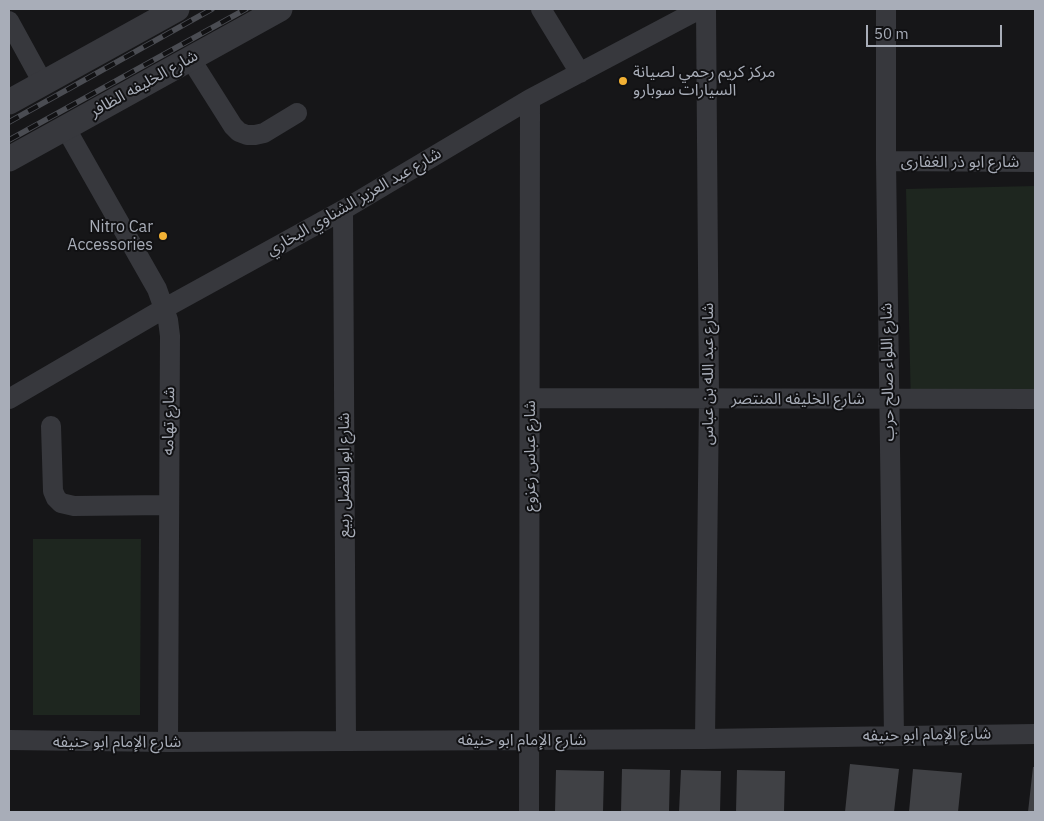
<!DOCTYPE html>
<meta charset="utf-8">
<style>
body{margin:0}
#map{position:relative;width:1044px;height:821px;overflow:hidden;background:#161618;font-family:"IBM Plex Sans",sans-serif}
canvas{display:block}
.frame{position:absolute;inset:0;border:10px solid #a8adb8;pointer-events:none}
.scale{position:absolute;left:866px;top:25px;width:136px;height:22px;box-sizing:border-box;border:2px solid #a8adb8;border-top:0;padding-left:6px;font-size:15px;line-height:18px;white-space:nowrap;color:#a8adb8;-webkit-text-stroke:4px #111113;paint-order:stroke}
</style>
<div id="map">
<canvas width="1044" height="821"></canvas>
<div class="frame"></div>
<div class="scale">50 m</div>
</div>
<script>
const ctx = document.querySelector('canvas').getContext('2d');
ctx.lineJoin = 'round';
function paint(path, color) {
  ctx.fillStyle = color;
  ctx.fill(path, 'evenodd');
}
function poly(rows) {
  const path = new Path2D();
  for (const r of rows) {
    path.moveTo(r[0], r[1]);
    for (let i = 2; i < r.length; i += 2) path.lineTo(r[i], r[i + 1]);
  }
  return path;
}
function trace(path, color, width, dash) {
  ctx.strokeStyle = color;
  ctx.lineWidth = width;
  ctx.lineCap = dash ? 'butt' : 'round';
  ctx.setLineDash(dash || []);
  ctx.stroke(path);
}
function drawText(font, color, halo, rows, align = 'center') {
  ctx.font = font + ' "IBM Plex Sans","Noto Sans Arabic",sans-serif';
  ctx.lineWidth = 4;
  ctx.setLineDash([]);
  ctx.textBaseline = 'middle';
  ctx.strokeStyle = halo;
  ctx.fillStyle = color;
  for (const [text, x, y, turn = 0] of rows) {
    ctx.save();
    ctx.translate(x, y);
    ctx.rotate((+turn || 0) * Math.PI / 180);
    ctx.textAlign = isNaN(turn) ? turn : align;
    if (halo) ctx.strokeText(text, 0, 0);
    ctx.fillText(text, 0, 0);
    ctx.restore();
  }
}
const green = poly([
 [1035,186,1035,404,911,407,906,189],
 [33,539,141,539,140,715,33,715]
]);
const building = poly([
 [850,764,899,769,894,812,845,812],
 [1033,767,1035,767,1035,812,1028,812],
 [622,769,670,770,669,812,621,812],
 [913,769,962,773,958,812,909,812],
 [556,770,604,771,603,812,555,812],
 [681,770,721,771,720,812,679,812],
 [737,770,785,771,784,812,736,812]
]);
const minor = poly([
 [541,9,580,73],
 [886,9,886,161,894,736],
 [9,21,43,83],
 [190,58,233,126,239,132,247,135,255,135,264,133,297,113],
 [65,127,157,289,168,320,170,336,168,742],
 [886,161,1035,162],
 [343,210,346,741],
 [530,398,1035,399],
 [9,399,165,308,343,210,530,99,700,9],
 [51,426,53,491,56,498,61,503,74,506,168,505],
 [705,739,709,399,706,9],
 [9,740,168,742,705,739,1035,734],
 [529,812,530,99]
]);
const tertiary = poly([
 [9,102,177,9],
 [9,159,280,9]
]);
const rail = poly([
 [9,122,212,9],
 [9,140,246,9]
]);
const markers = [
 [623,81,5,"#f2b134"],
 [163,236,5,"#f2b134"]
];
const poiNames = [
 ["مركز كريم رحمي لصيانة",633,72],
 ["السيارات سوبارو",633,90],
 ["Nitro Car",153,227,"right"],
 ["Accessories",153,245,"right"]
];
const streetNames = [
 ["شارع الخليفه الظافر",144,84,-29],
 ["شارع ابو ذر الغفارى",960,162],
 ["شارع عبد العزيز الشناوي البخاري",354,202,-30],
 ["شارع اللواء صالح حرب",888,372,-91],
 ["شارع عبد الله بن عباس",708,374,-90],
 ["شارع الخليفه المنتصر",798,399],
 ["شارع تهامه",169,421,-89],
 ["شارع عباس زعزوع",530,456,-90],
 ["شارع ابو الفضل ربيع",344,475,-90],
 ["شارع الإمام ابو حنيفه",927,735,-1],
 ["شارع الإمام ابو حنيفه",522,740],
 ["شارع الإمام ابو حنيفه",117,742]
];
paint(green, '#1e261f');
paint(building, '#404145');
trace(minor, '#37383d', 20);
trace(tertiary, '#37383d', 25);
trace(rail, '#4a4c52', 5.5);
trace(rail, '#111113', 4, [11]);
for (const [x, y, r, color] of markers) {
  const dot = new Path2D();
  dot.arc(x, y, r, 0, 2 * Math.PI);
  ctx.fillStyle = color;
  ctx.fill(dot);
  trace(dot, '#111113', 2);
}
drawText('16px', '#a8adb8', '#111113', poiNames, 'left');
drawText('16px', '#a8adb8', '#111113', streetNames);
</script>
